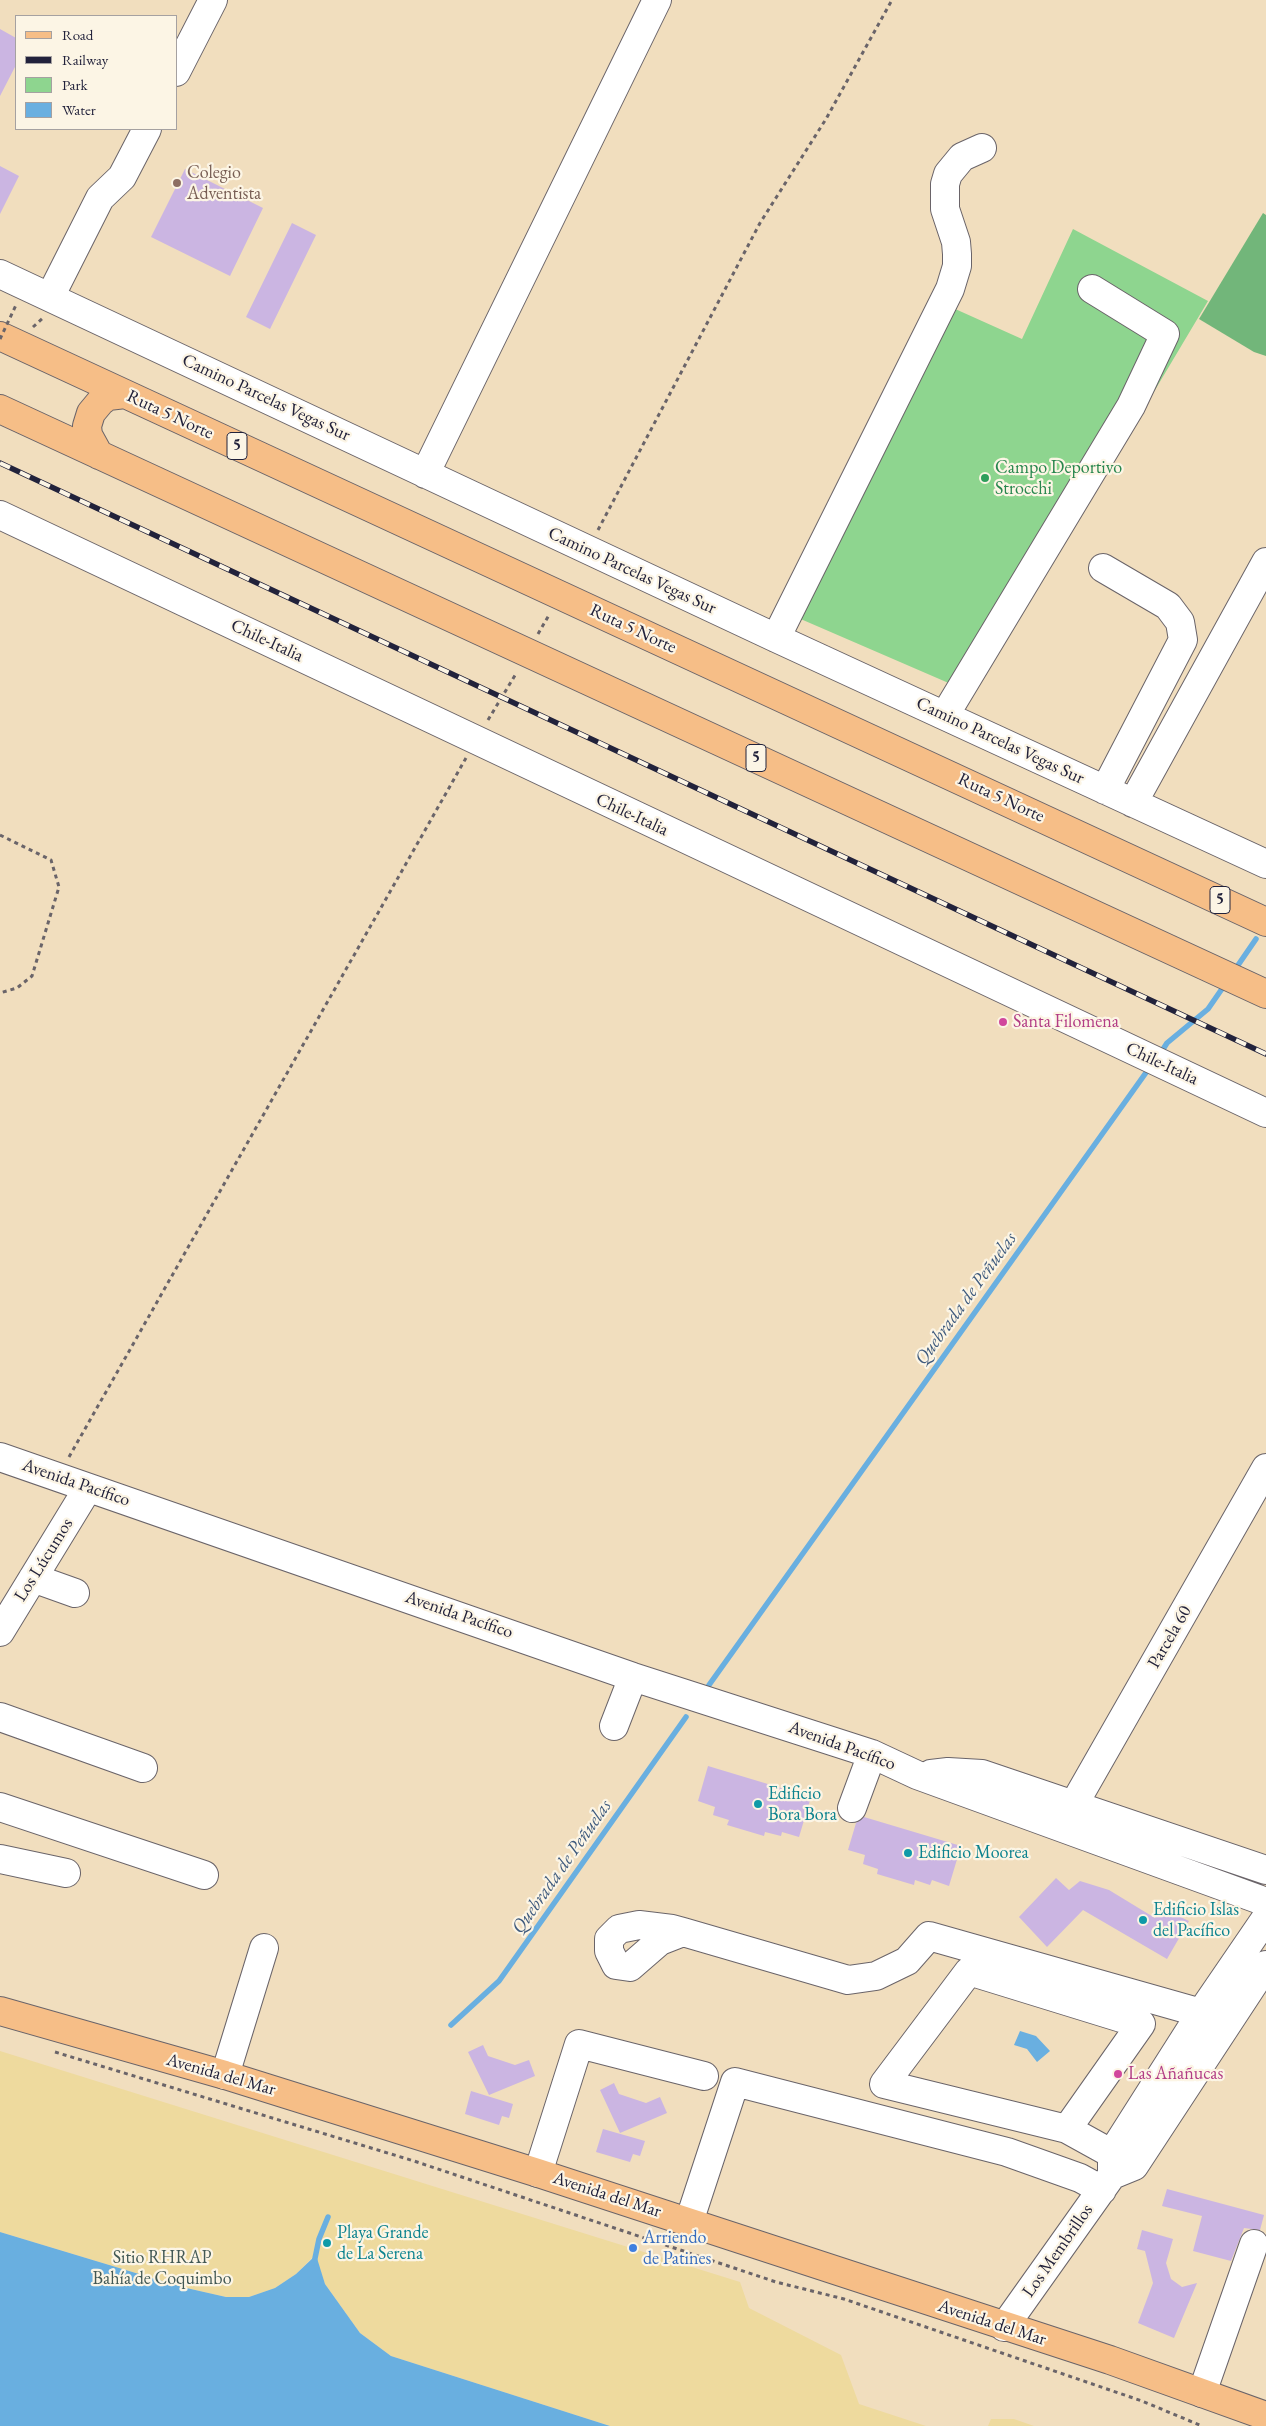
<!DOCTYPE html>
<meta charset="utf-8">
<style>
body{margin:0}
#map{position:relative;width:1266px;height:2426px;overflow:hidden;background:#f1debe;font-family:"EB Garamond",serif}
canvas{display:block}
.legend{position:absolute;left:15px;top:15px;width:162px;height:115px;box-sizing:border-box;background:#fcf5e5;border:1px solid #a5a1a1;margin:0;padding:6px 9px;list-style:none;font-size:15px;color:#22223b}
.legend li{display:flex;align-items:center;gap:10px;height:25px}
.legend b{width:25px;border:1px solid #a5a1a1}
</style>
<div id="map">
<canvas width="1266" height="2426"></canvas>
<ul class="legend">
<li><b style="height:6px;background:#f6be87"></b>Road</li>
<li><b style="height:6px;background:#22223b"></b>Railway</li>
<li><b style="height:14px;background:#8ed58f"></b>Park</li>
<li><b style="height:14px;background:#69afe0"></b>Water</li>
</ul>
</div>
<script>
const ctx = document.querySelector('canvas').getContext('2d');
ctx.lineJoin = 'round';
function paint(path, color) {
  ctx.fillStyle = color;
  ctx.fill(path, 'evenodd');
}
function poly(rows) {
  const path = new Path2D();
  for (const r of rows) {
    path.moveTo(r[0], r[1]);
    for (let i = 2; i < r.length; i += 2) path.lineTo(r[i], r[i + 1]);
  }
  return path;
}
function trace(path, color, width, dash) {
  ctx.strokeStyle = color;
  ctx.lineWidth = width;
  ctx.lineCap = dash ? 'butt' : 'round';
  ctx.setLineDash(dash || []);
  ctx.stroke(path);
}
function drawText(font, color, halo, rows, align = 'center') {
  ctx.font = font + ' "EB Garamond",serif';
  ctx.lineWidth = 4.5;
  ctx.setLineDash([]);
  ctx.textBaseline = 'middle';
  ctx.strokeStyle = halo;
  ctx.fillStyle = color;
  for (const [text, x, y, turn = 0] of rows) {
    ctx.save();
    ctx.translate(x, y);
    ctx.rotate((+turn || 0) * Math.PI / 180);
    ctx.textAlign = isNaN(turn) ? turn : align;
    if (halo) ctx.strokeText(text, 0, 0);
    ctx.fillText(text, 0, 0);
    ctx.restore();
  }
}
const green = poly([
 [1073,229,1208,301,974,694,796,617,953,308,1022,339]
]);
const forest = poly([
 [1263,213,1266,215,1266,356,1254,352,1199,319]
]);
const sand = poly([
 [0,2051,740,2282,749,2308,841,2355,859,2404,926,2426,610,2426,391,2356,360,2333,325,2284,315,2255,296,2274,275,2288,249,2297,226,2297,182,2287,0,2232],
 [991,2419,1014,2419,1034,2426,988,2426]
]);
const water = poly([
 [1020,2031,1036,2036,1050,2051,1037,2062,1027,2049,1014,2045],
 [0,2232,182,2287,226,2297,249,2297,275,2288,296,2274,316,2255,325,2284,360,2333,391,2356,610,2426,0,2426]
]);
const stream = poly([
 [1234,971,1256,939],
 [1160,1054,1167,1043,1208,1009,1226,983],
 [709,1685,1150,1067],
 [451,2025,499,1981,686,1717],
 [314,2263,319,2239,328,2217]
]);
const building = poly([
 [0,29,16,38,16,65,0,96],
 [0,166,19,176,0,214],
 [185,169,263,208,230,276,151,237],
 [292,223,316,235,270,329,246,317],
 [708,1766,811,1797,799,1837,782,1832,781,1836,765,1832,764,1836,727,1825,729,1820,713,1815,715,1807,698,1801],
 [864,1817,961,1846,949,1886,932,1880,930,1885,915,1880,914,1885,877,1874,878,1869,863,1864,865,1855,848,1850,856,1823],
 [1056,1878,1069,1890,1080,1881,1109,1890,1155,1918,1161,1908,1189,1921,1167,1959,1083,1910,1047,1947,1019,1917],
 [483,2045,488,2056,515,2065,529,2060,535,2076,489,2095,468,2052],
 [614,2083,619,2094,646,2103,660,2097,667,2113,620,2133,600,2090],
 [471,2091,513,2104,509,2118,502,2116,499,2125,465,2114],
 [603,2129,645,2141,640,2156,633,2154,630,2162,596,2152],
 [1167,2189,1264,2215,1260,2230,1244,2228,1231,2261,1193,2251,1202,2216,1162,2206],
 [1142,2230,1173,2239,1166,2263,1171,2279,1182,2287,1197,2283,1174,2338,1138,2323,1153,2283,1145,2251,1137,2249]
]);
const path = poly([
 [33,327,43,318],
 [598,530,760,223,826,119,892,0],
 [538,634,549,615],
 [488,720,517,672],
 [0,835,51,860,59,887,32,976,17,988,0,993],
 [69,1457,466,758],
 [55,2052,414,2161,776,2282,844,2299,1142,2401,1202,2426]
]);
const minor = poly([
 [176,72,213,0],
 [0,274,776,638,1266,864],
 [50,297,100,198,122,177,147,129],
 [425,474,657,0],
 [0,515,1266,1113],
 [1103,568,1168,606,1180,622,1183,640,1105,790],
 [776,638,950,289,957,266,957,254,956,242,945,209,945,184,948,174,962,157,982,148],
 [945,715,1131,406,1165,334,1092,289],
 [1133,803,1266,562],
 [0,1457,633,1677,872,1754,917,1775,1266,1902],
 [33,1578,75,1593],
 [0,1632,88,1488],
 [0,1717,143,1768],
 [614,1726,633,1677],
 [931,1774,948,1772,982,1774,1266,1870],
 [1073,1806,1266,1468],
 [0,1807,204,1875],
 [852,1808,872,1754],
 [0,1859,66,1873],
 [683,1932,660,1941,630,1967,616,1965,609,1951,609,1939,619,1929,639,1925,672,1929,683,1932,848,1980,876,1976,907,1961,929,1936,1201,2013,1225,2027],
 [225,2075,264,1948],
 [1067,2129,1141,2024,969,1971,884,2084,1067,2129,1134,2166],
 [1112,2170,1112,2153,1201,2013,1266,1918],
 [538,2173,579,2044,704,2076],
 [689,2222,735,2082,1007,2152,1080,2178,1102,2190],
 [1004,2327,1112,2175,1134,2166,1266,1965],
 [1202,2393,1254,2244]
]);
const major = poly([
 [0,2011,225,2075,538,2173,1110,2360,1266,2416]
]);
const highway = poly([
 [0,336,1266,922],
 [0,409,1266,994],
 [99,455,88,435,87,426,91,413,101,401,108,396,125,394]
]);
const rail = poly([
 [0,463,1266,1054]
]);
const pathBridge = poly([
 [0,339,17,303]
]);
const markers = [
 [177,183,5,"#8d6e63"],
 [985,478,5,"#2e9e5b"],
 [1003,1022,5,"#d1479c"],
 [758,1804,5,"#0f9aa8"],
 [908,1853,5,"#0f9aa8"],
 [1143,1920,5,"#0f9aa8"],
 [1118,2074,5,"#d1479c"],
 [327,2243,5,"#0f9aa8"],
 [633,2248,5,"#3f7fe0"]
];
const shields = [
 [237,446,20],
 [756,758,20],
 [1220,900,20]
];
const shieldNames = [
 ["5",237,446],
 ["5",756,758],
 ["5",1220,900]
];
const educationNames = [
 ["Colegio",187,173],
 ["Adventista",187,194]
];
const streetNames = [
 ["Camino Parcelas Vegas Sur",266,398,25],
 ["Ruta 5 Norte",170,415,25],
 ["Camino Parcelas Vegas Sur",632,571,25],
 ["Ruta 5 Norte",633,629,25],
 ["Chile-Italia",267,641,25],
 ["Camino Parcelas Vegas Sur",1000,741,25],
 ["Ruta 5 Norte",1001,798,25],
 ["Chile-Italia",632,815,25],
 ["Chile-Italia",1162,1064,25],
 ["Avenida Pacífico",76,1483,19],
 ["Los Lúcumos",44,1560,-58],
 ["Avenida Pacífico",459,1615,19],
 ["Parcela 60",1170,1637,-60],
 ["Avenida Pacífico",842,1746,20],
 ["Avenida del Mar",221,2075,16],
 ["Avenida del Mar",607,2195,18],
 ["Los Membrillos",1058,2251,-55],
 ["Avenida del Mar",992,2323,18]
];
const leisureNames = [
 ["Campo Deportivo",995,468],
 ["Strocchi",995,489]
];
const hotelNames = [
 ["Santa Filomena",1013,1022],
 ["Las Añañucas",1128,2074]
];
const cultureNames = [
 ["Edificio",768,1794],
 ["Bora Bora",768,1815],
 ["Edificio Moorea",918,1853],
 ["Edificio Islas",1153,1910],
 ["del Pacífico",1153,1931],
 ["Playa Grande",337,2233],
 ["de La Serena",337,2254]
];
const shopNames = [
 ["Arriendo",643,2238],
 ["de Patines",643,2259]
];
const parkNames = [
 ["Sitio RHRAP",162,2258],
 ["Bahía de Coquimbo",162,2279]
];
const waterNames = [
 ["Quebrada de Peñuelas",966,1299,-54],
 ["Quebrada de Peñuelas",562,1867,-55]
];
paint(green, '#8ed58f');
paint(forest, '#72b67a');
paint(sand, '#eeda9e');
paint(water, '#69afe0');
trace(stream, '#69afe0', 5.5);
paint(building, '#cbb5e2');
trace(minor, '#6a6469', 30);
trace(major, '#6a6469', 30);
trace(highway, '#6a6469', 30);
trace(path, '#6a6469', 3, [4, 4]);
trace(minor, '#fff', 28);
trace(major, '#f6be87', 28);
trace(highway, '#f6be87', 28);
trace(rail, '#22223b', 5.5);
trace(rail, '#fcf5e5', 4, [11]);
trace(pathBridge, '#6a6469', 3, [4, 4]);
for (const [x, y, r, color] of markers) {
  const dot = new Path2D();
  dot.arc(x, y, r, 0, 2 * Math.PI);
  ctx.fillStyle = color;
  ctx.fill(dot);
  trace(dot, '#fcf5e5', 2);
}
for (const [x, y, w] of shields) {
  const box = new Path2D();
  box.roundRect(x - w / 2, y - 13.5, w, 27, 4);
  ctx.fillStyle = '#fcf5e5';
  ctx.fill(box);
  trace(box, '#22223b', 1);
}
drawText('bold 16px', '#22223b', null, shieldNames);
drawText('18px', '#785e54', '#fcf5e5', educationNames, 'left');
drawText('18px', '#22223b', '#fcf5e5', streetNames);
drawText('18px', '#27864d', '#fcf5e5', leisureNames, 'left');
drawText('18px', '#b23c85', '#fcf5e5', hotelNames, 'left');
drawText('18px', '#0d838f', '#fcf5e5', cultureNames, 'left');
drawText('18px', '#366cbe', '#fcf5e5', shopNames, 'left');
drawText('18px', '#425854', '#fcf5e5', parkNames);
drawText('italic 19px', '#3e5a7d', '#fcf5e5', waterNames);
</script>
